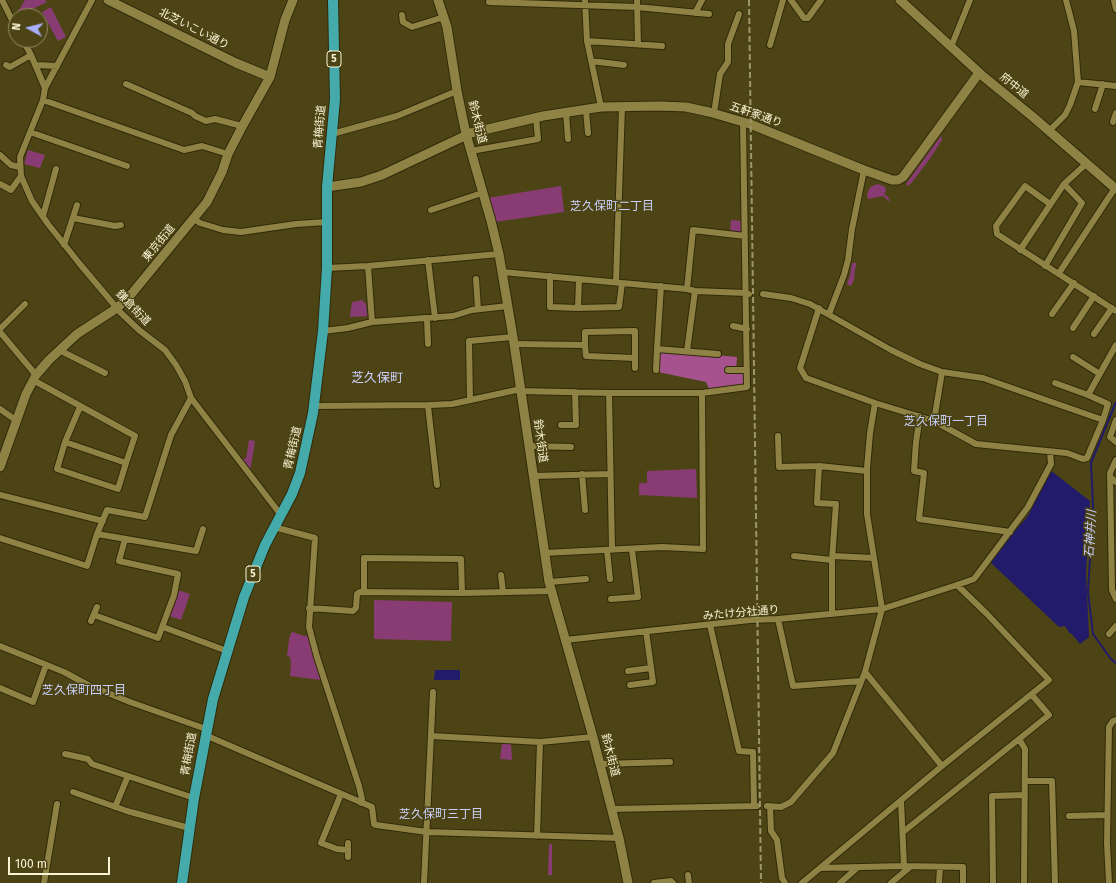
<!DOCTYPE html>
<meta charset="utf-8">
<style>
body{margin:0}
#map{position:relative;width:1116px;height:883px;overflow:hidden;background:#4d4415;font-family:"Fira Sans",sans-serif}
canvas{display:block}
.north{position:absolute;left:8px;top:8px;width:40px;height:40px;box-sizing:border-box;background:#4d4415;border:1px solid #928a62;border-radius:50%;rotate:277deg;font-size:11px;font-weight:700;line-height:16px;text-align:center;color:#faf4d5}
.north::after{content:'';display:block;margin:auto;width:14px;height:18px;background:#a8b0fc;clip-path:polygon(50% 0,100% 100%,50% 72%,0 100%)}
.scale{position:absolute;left:8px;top:857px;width:102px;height:18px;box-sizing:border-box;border:2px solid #faf4d5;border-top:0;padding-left:5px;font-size:12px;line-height:14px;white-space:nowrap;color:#faf4d5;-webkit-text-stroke:3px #4d4415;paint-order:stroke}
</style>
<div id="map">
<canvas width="1116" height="883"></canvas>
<div class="north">N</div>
<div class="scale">100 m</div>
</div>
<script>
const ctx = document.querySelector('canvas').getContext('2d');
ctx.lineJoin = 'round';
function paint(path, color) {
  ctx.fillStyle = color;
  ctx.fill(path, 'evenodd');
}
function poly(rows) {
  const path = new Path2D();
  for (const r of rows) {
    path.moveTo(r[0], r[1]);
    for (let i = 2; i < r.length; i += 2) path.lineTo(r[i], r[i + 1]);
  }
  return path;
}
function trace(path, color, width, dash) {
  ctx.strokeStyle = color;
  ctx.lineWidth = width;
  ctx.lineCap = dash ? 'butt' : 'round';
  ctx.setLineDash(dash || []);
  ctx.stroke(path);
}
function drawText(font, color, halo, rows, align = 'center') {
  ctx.font = font + ' "Fira Sans","Noto Sans JP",sans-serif';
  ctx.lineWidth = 3;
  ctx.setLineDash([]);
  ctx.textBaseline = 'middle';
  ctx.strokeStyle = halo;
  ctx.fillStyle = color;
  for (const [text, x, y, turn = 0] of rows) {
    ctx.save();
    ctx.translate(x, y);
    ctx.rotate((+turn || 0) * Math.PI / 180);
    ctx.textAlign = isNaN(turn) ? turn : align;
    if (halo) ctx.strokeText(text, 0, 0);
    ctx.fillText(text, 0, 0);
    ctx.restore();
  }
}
const green = poly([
 [25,0,45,0,47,2,14,18],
 [51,7,66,37,58,41,42,12],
 [941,136,942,140,929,160,909,186,906,184],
 [28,150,45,155,40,168,24,164],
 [878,184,885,187,886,191,884,194,888,197,890,202,883,196,868,199,867,195,869,189,872,186],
 [561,186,564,212,495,222,487,198],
 [731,220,743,221,742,232,741,233,730,232],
 [852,263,857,263,855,269,854,280,851,286,847,284,850,276],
 [363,300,364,303,366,303,367,314,369,314,369,316,350,317,352,302],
 [249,440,255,441,250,472,238,458,246,459],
 [696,469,697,498,639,495,639,483,647,483,647,471],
 [178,590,190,594,181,620,169,616],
 [374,600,452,602,451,641,374,639],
 [293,632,304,636,308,636,322,678,321,680,290,676,291,664,290,657,287,656,289,639,291,633],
 [502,743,511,744,512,760,500,759],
 [549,844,552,844,552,875,548,875]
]);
const forest = poly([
 [659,350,737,357,736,372,746,371,746,386,709,389,706,382,658,372]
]);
const water = poly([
 [1050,470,1090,501,1086,573,1089,637,1080,644,1071,633,1070,634,1065,626,1059,627,989,561,1028,516],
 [435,670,460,670,460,680,434,680]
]);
const stream = poly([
 [1116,402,1091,463,1093,506,1088,592,1093,634,1111,659,1116,663]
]);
const street = poly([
 [2,0,16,28],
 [92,0,45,88,43,100,20,157,21,176,32,201,48,224,79,263,121,313,139,330,165,350,176,365,185,381,191,398,281,515],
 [585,0,587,41,601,107],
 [637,0,638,44],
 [791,0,804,18,808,18,821,0],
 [1114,0,1116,9],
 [489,2,637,7,709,14],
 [695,13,702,0],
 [402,15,403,22,412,27,444,17],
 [23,40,31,55,45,88],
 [587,41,662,46],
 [770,45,783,0],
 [951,47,970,0],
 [591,61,624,65],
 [6,65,10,67,31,55],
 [36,65,57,66],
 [1078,82,1116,86],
 [126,84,192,113,195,116,206,121,215,119,242,126],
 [43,100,184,150,202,146,228,154],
 [1095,109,1103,84],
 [586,110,588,133],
 [566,112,568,139],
 [714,113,720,74,728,62,728,44,739,14],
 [1113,122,1116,113],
 [1049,131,1065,115,1070,105,1078,82,1074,31,1066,0],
 [30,132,127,166],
 [332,134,397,116,457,91],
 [471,151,538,139,536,117],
 [0,155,11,165,20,167],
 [0,184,11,190,21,176],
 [1050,204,1025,186,996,226,997,234,1116,311],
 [431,210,482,193],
 [43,216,56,169],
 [73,218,115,226,121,225],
 [194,219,200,223,223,230,241,232,296,224,327,222],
 [64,245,77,205],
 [1020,250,1064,184,1087,163],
 [428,260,435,318],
 [368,266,372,322],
 [1045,266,1082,203,1064,184],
 [327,268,368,266,499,254],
 [502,272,687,289,695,291,746,293,749,294],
 [1059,273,1115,188],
 [550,276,550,307,578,308,619,307,622,283],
 [476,279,478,309],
 [616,282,622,107],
 [661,286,657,349,718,354],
 [687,289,693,230,745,236],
 [763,294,791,298,810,304,891,350,920,364,942,372,983,378,1103,420],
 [578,308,579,279],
 [819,308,800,368,806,378,875,403,934,421,976,444,1067,453,1083,459,1087,458,1103,420,1108,404,1088,395,1055,383],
 [829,314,844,275,848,260,852,229,864,170],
 [1052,314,1074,283],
 [427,318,428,344],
 [733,326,747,329],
 [1073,328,1094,296],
 [0,329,25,304],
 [323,331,348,328,372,322,453,316,472,310,508,306],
 [0,332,36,375],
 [1094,334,1112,308],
 [514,344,585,345,585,332,635,331,635,358,586,356,585,345],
 [59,350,105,373],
 [687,351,695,291],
 [1073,357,1100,374],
 [635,368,635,358],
 [656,370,657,349],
 [728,370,747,370],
 [33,380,135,436,126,463,65,442,80,407],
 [521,391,609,393,702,393],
 [609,393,612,550],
 [1088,395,1116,345],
 [470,400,469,341,513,337],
 [314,406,430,405,452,404,521,389],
 [428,406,437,485],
 [0,409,17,421],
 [920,416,916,442,914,471,924,473,919,519,1010,532],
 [1116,420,1110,437,1116,442],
 [934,421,942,372],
 [561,425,576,425,575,392],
 [778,436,779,467,819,466,867,471],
 [65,442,57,469,118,489,126,463],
 [529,446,571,447],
 [1116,460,1110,473,1112,590,1116,599],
 [819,466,817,503,836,504,832,560,832,614],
 [582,474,585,510],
 [533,476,610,474],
 [1110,477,1116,482],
 [0,495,103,521],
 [274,527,315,538,309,627,317,657,359,786,362,799,361,803],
 [97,534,196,551,203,529],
 [0,538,87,566,97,534,107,510,145,517,171,435,191,398],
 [607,550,610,579],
 [544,553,662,547,703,549,702,393,747,387,743,122],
 [794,556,832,560],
 [833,556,873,558],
 [501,575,503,592],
 [549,582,586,579],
 [364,592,364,558,461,559,462,593],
 [611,599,638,597,632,550],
 [309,608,353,611,356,608,357,594,360,592,462,593,551,591],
 [94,615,158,638,174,595,178,574,119,561,125,539],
 [778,619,793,686,861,681],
 [91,621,97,607],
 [710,625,739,751,753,752,754,806],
 [163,627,227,651],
 [1109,634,1116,626],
 [565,640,750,620,778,619,882,609,957,585,974,579,1028,507,1051,464,1050,452],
 [0,646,64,672,88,685,130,702,206,729],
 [628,671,651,668],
 [865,672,942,766],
 [630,685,653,682,646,631],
 [0,688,33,702,46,665],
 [205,735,372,807,374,824,376,825,427,832,619,838],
 [431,736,540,742,593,737],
 [1019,739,1025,749,1024,883],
 [65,754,88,759,92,764,194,798],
 [600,764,670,762],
 [1025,781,1052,781,1055,883],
 [73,792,127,811,189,828],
 [341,794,321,843,337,849,348,850],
 [901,801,904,866],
 [767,806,781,807,791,802,833,753,865,672,882,609,867,514,867,468,870,433,875,403],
 [770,806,771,831,777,840,782,878,785,883],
 [115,807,128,776],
 [611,809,757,806],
 [1069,816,1107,815],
 [903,832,1049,715,1032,695],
 [537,836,540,742],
 [348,843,348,857],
 [820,868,904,866,963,867,963,883],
 [688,875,689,883],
 [44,883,57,804],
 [424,883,433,692],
 [654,883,671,881,673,883],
 [802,883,942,766,1049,680,987,614,957,585],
 [840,883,857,868],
 [891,883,910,867],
 [939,883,940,867],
 [993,883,992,796,1025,795],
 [1109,883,1107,843,1109,727,1113,721,1116,720]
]);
const secondary = poly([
 [108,0,236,63,270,77],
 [438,0,447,27,457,91,466,134,491,221,499,254,513,337,549,582,593,737,619,838,628,883],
 [900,0,984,77,1033,117,1116,189],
 [327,187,361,182,382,175,471,133,543,116,601,107,660,106,686,107,709,112,750,124,864,170,892,180,898,180,903,177,920,154,979,73],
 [0,467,26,394,36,375,49,360,77,334,117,308,129,297,207,202,222,172,228,154,243,125,270,77,285,20,293,0]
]);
const primary = poly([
 [182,883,194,798,213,699,244,597,265,545,292,494,300,473,313,413,323,331,327,268,327,187,335,99,333,0]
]);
const rail = poly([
 [749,0,761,883]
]);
const shields = [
 [334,59,14],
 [253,574,14]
];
const shieldNames = [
 ["5",334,59],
 ["5",253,574]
];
const streetNames = [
 ["北芝いこい通り",194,29,27],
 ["府中道",1014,86,39],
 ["五軒家通り",756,115,19],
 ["鈴木街道",477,122,76],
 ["青梅街道",320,127,-85],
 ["東京街道",159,243,-51],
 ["鎌倉街道",133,308,46],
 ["鈴木街道",540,441,82],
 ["青梅街道",293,448,-77],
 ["みたけ分社通り",741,613,-5],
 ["青梅街道",189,754,-80],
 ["鈴木街道",610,755,76]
];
const neighbourhoodNames = [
 ["芝久保町二丁目",612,207],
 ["芝久保町一丁目",946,422],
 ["芝久保町四丁目",84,691],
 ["芝久保町三丁目",441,815]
];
const waterNames = [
 ["石神井川",1091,534,-87]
];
const quarterNames = [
 ["芝久保町",377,378]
];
paint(green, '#893c74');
paint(forest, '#a5528e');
paint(water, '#221a6b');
trace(stream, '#221a6b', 2);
trace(street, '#302a09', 8);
trace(secondary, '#302a09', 11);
trace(primary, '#302a09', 12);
trace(street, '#8e8245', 6);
trace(secondary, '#8e8245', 9);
trace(primary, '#44abaa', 10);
trace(rail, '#9d956d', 2, [6, 3]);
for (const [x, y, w] of shields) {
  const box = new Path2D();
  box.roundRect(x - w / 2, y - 8, w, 16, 3);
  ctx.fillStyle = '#4d4415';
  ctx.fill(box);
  trace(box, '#faf4d5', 1);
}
drawText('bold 10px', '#faf4d5', null, shieldNames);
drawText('11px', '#faf4d5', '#4d4415', streetNames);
drawText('12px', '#cad0fb', '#4d4415', neighbourhoodNames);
drawText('italic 12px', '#c7cefc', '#4d4415', waterNames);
drawText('13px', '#cad0fb', '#4d4415', quarterNames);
</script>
